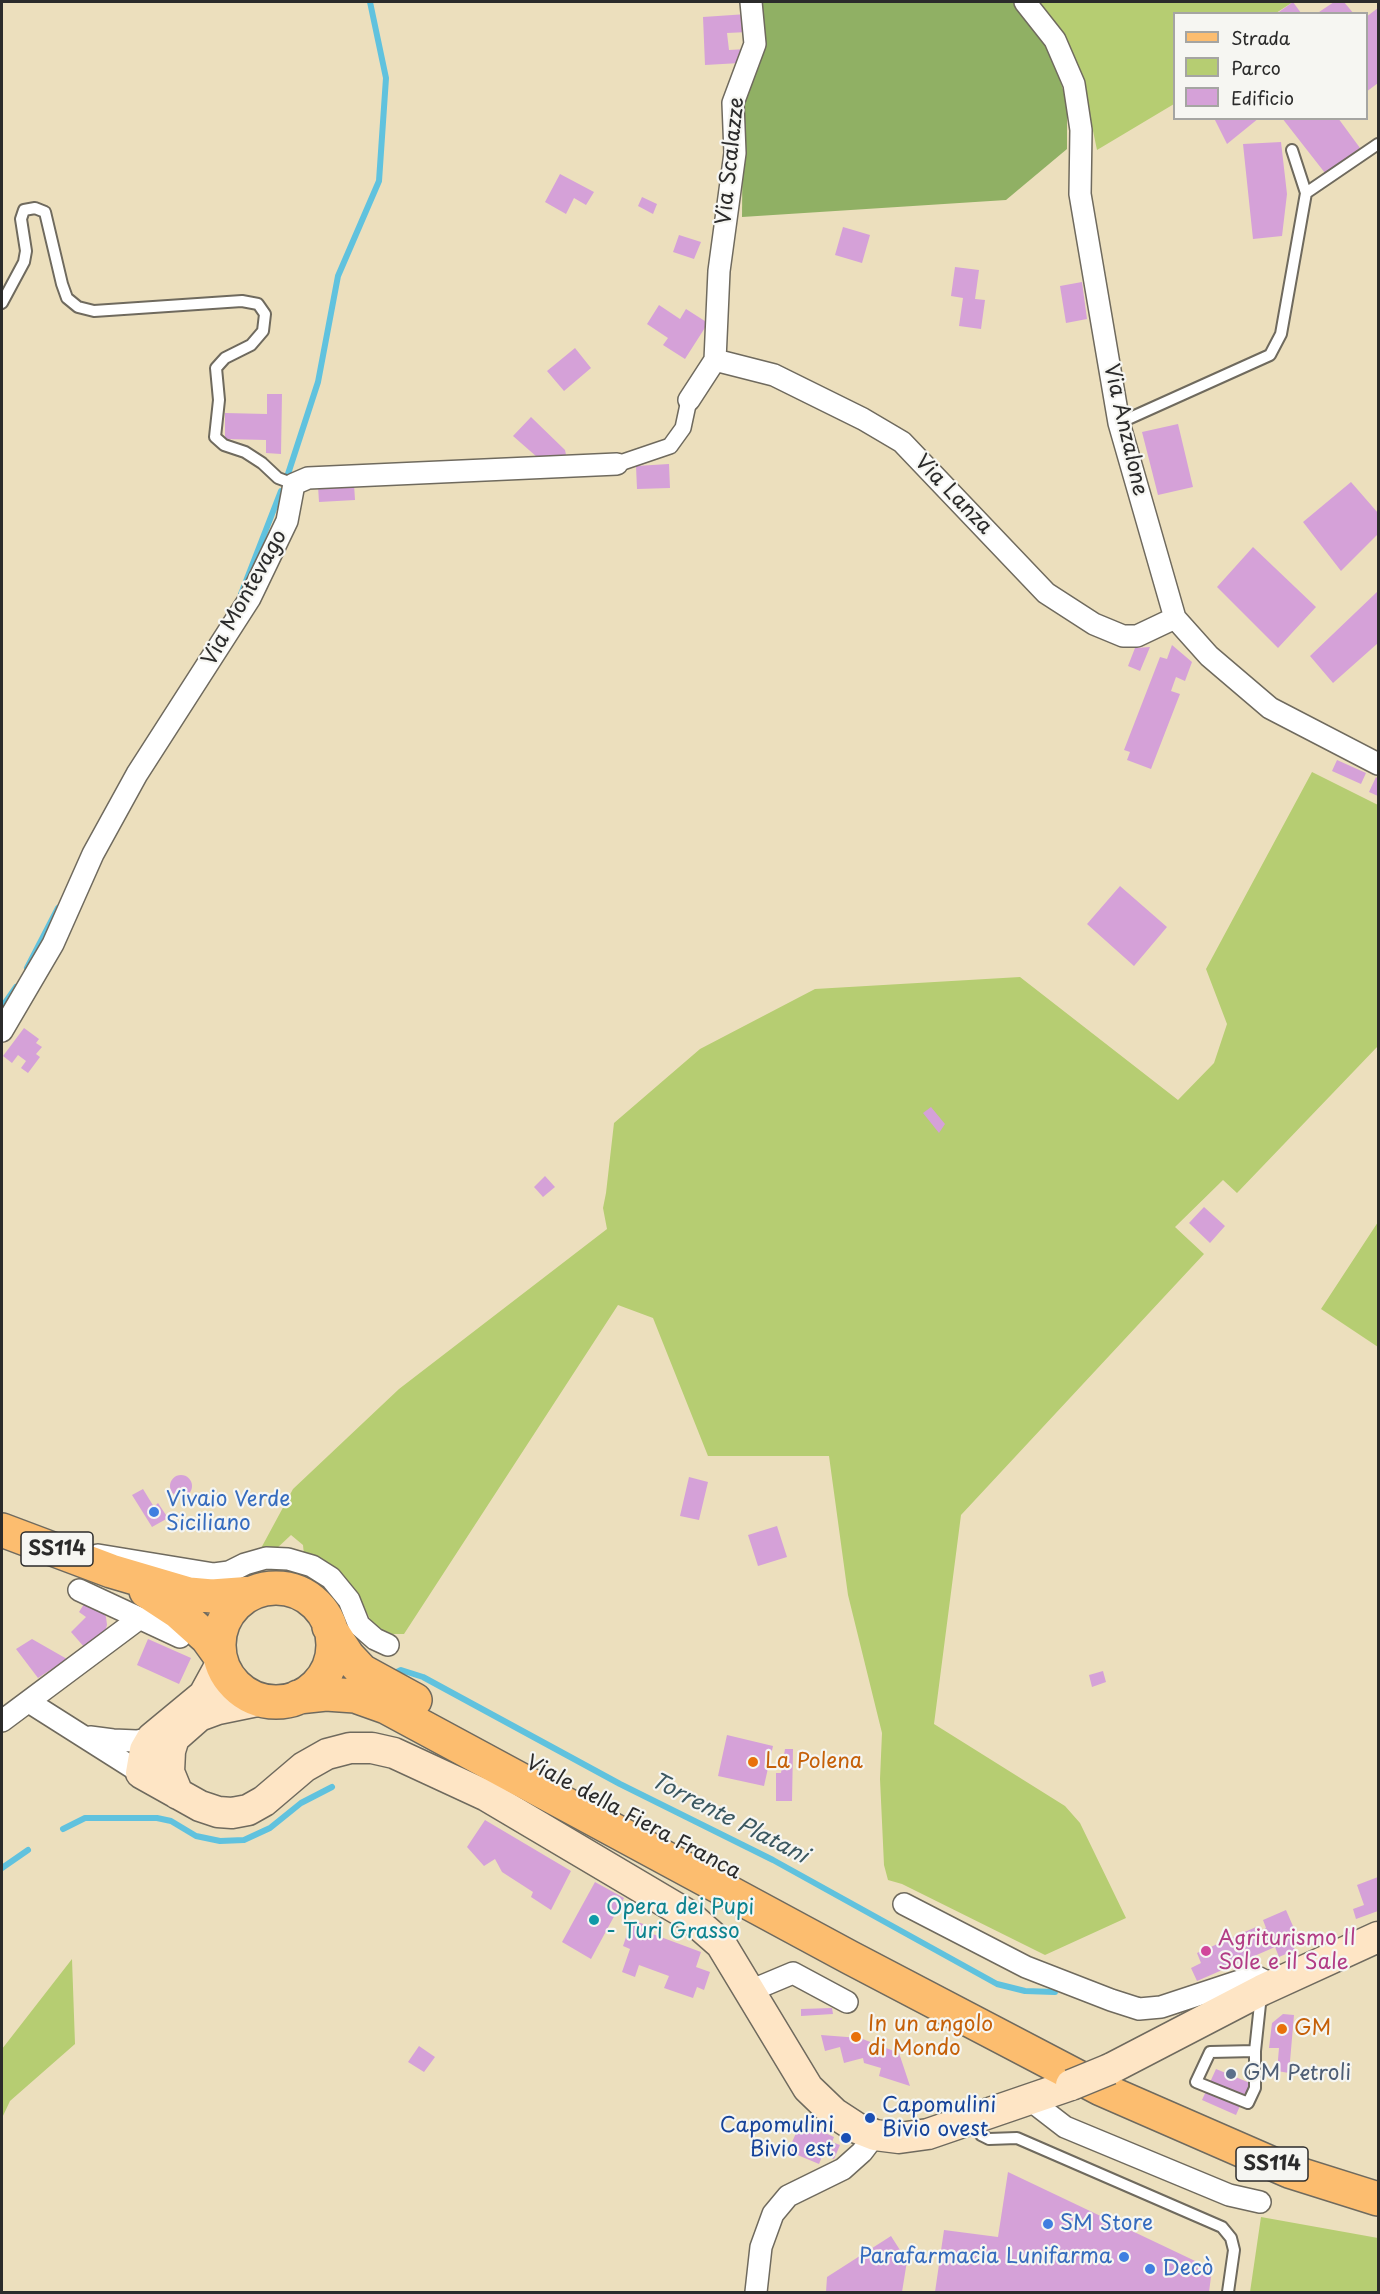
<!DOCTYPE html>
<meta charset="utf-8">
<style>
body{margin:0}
#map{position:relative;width:1380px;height:2294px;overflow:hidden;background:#ecdfbd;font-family:"Playpen Sans",sans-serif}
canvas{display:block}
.frame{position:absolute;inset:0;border:3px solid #2b2b2b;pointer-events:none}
.legend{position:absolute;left:1173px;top:12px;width:195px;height:108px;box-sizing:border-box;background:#f6f6f2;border:2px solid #a5a5a2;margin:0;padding:8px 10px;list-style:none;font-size:18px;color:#2b2b2b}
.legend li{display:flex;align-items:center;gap:12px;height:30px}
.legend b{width:30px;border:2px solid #a5a5a2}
</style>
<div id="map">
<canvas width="1380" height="2294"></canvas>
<div class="frame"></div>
<ul class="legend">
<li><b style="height:8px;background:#fcbd6f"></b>Strada</li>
<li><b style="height:16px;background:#b6cd72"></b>Parco</li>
<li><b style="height:16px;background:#d5a1d8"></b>Edificio</li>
</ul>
</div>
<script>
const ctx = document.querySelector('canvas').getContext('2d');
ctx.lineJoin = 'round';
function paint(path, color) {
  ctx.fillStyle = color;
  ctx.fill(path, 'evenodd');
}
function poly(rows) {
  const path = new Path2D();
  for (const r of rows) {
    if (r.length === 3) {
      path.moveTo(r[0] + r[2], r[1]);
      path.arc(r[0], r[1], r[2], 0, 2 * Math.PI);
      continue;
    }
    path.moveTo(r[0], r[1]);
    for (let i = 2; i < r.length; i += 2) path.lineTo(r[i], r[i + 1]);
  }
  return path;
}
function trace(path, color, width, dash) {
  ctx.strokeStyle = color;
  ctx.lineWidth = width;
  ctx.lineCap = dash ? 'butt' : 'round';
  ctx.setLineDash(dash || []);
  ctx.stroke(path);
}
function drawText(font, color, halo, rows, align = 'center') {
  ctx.font = font + ' "Playpen Sans",sans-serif';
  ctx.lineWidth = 4.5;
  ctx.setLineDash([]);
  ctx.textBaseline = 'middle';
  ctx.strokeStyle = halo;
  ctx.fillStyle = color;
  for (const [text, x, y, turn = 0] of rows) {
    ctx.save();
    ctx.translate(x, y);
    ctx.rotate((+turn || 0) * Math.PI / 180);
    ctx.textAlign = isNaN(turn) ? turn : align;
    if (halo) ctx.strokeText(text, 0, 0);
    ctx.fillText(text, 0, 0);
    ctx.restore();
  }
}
const green = poly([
 [1036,2,1293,2,1276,13,1174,14,1174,104,1097,150,1086,97,1072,53],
 [1312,772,1378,805,1378,1046,1237,1193,1223,1180,1175,1227,1204,1254,961,1515,934,1724,1065,1806,1080,1823,1126,1918,1045,1955,902,1884,888,1880,884,1865,880,1779,882,1733,848,1595,829,1456,708,1456,653,1318,618,1305,404,1634,392,1634,373,1625,358,1595,304,1555,303,1545,291,1535,274,1551,259,1552,293,1489,399,1389,607,1229,603,1208,606,1193,614,1123,700,1049,815,989,1020,977,1178,1100,1214,1063,1227,1024,1206,969],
 [1378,1222,1378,1347,1321,1309],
 [72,1959,75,2044,10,2101,2,2118,2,2049],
 [1261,2217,1378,2238,1378,2292,1250,2292]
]);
const forest = poly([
 [759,2,1013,2,1037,31,1050,52,1058,74,1067,102,1067,149,1006,200,742,217,743,102]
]);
const stream = poly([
 [287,477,318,382,338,276,379,181,386,78,370,2],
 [241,594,281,491],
 [27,968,58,908],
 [2,1007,16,987],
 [393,1674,401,1670,423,1677,620,1784,773,1860,997,1984,1025,1991,1055,1992],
 [63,1829,85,1818,157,1818,171,1821,196,1836,220,1841,244,1840,270,1828,301,1803,332,1787],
 [2,1868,28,1850]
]);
const building = poly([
 [1293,2,1301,13,1276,14],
 [1334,2,1344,2,1354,14,1316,14],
 [1378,8,1378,83,1366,92,1366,17],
 [747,14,748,32,727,33,729,50,746,49,740,63,705,65,703,17],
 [1214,118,1259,118,1227,144],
 [1282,118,1338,118,1360,148,1325,173],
 [1281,142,1287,194,1282,236,1253,239,1243,144],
 [560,174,594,192,586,205,574,198,566,214,545,202],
 [642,197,657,204,653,214,638,206],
 [843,227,870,235,862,263,835,255],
 [679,235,701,242,694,259,673,252],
 [955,267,979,270,975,299,985,300,981,329,959,326,963,298,951,296],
 [1082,282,1087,319,1066,323,1060,286],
 [659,305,680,319,686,309,708,323,685,359,663,345,668,338,647,324],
 [575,348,591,368,564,391,547,371],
 [267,394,282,394,281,454,266,453,266,440,225,439,225,413,267,414],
 [531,417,565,450,568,464,545,464,513,436],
 [1178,424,1193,487,1158,495,1142,432],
 [669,464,670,488,637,489,636,466],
 [1351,482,1378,513,1378,534,1341,571,1303,522],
 [354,484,355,500,319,502,318,486],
 [1253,547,1316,607,1278,648,1217,587],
 [1378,591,1378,643,1333,683,1310,656],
 [1172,645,1192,662,1185,681,1176,677,1171,691,1180,694,1151,769,1127,760,1130,752,1124,750,1160,657,1167,659],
 [1150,647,1140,671,1128,666,1135,648],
 [1337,760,1366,773,1361,784,1332,771],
 [1376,777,1378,779,1378,796,1369,792],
 [1120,886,1167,927,1134,966,1087,924],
 [24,1028,39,1039,36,1043,42,1047,36,1054,40,1057,28,1073,21,1068,26,1061,18,1055,12,1063,3,1056],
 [931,1107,945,1124,939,1133,923,1113],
 [545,1176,555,1187,543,1197,534,1187],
 [1204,1207,1225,1226,1210,1243,1189,1223],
 [181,1486,11],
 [689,1477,708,1482,699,1520,680,1516],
 [143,1489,154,1507,158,1503,168,1518,152,1527,132,1495],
 [777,1526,787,1557,758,1566,748,1535],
 [86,1601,101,1609,106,1617,107,1625,105,1632,85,1648,71,1632,86,1617,79,1612],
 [32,1639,67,1659,38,1678,16,1649],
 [148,1639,191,1658,179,1684,137,1665],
 [1103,1671,1106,1682,1092,1687,1089,1675],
 [727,1735,773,1746,764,1786,718,1776],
 [785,1749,793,1749,792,1801,776,1801,776,1773,781,1773],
 [485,1820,571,1871,551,1910,531,1897,533,1892,502,1872,495,1859,484,1866,467,1847],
 [1378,1877,1378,1911,1356,1919,1353,1909,1364,1905,1357,1885],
 [595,1882,624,1898,591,1959,562,1942],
 [1286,1910,1299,1940,1292,1943,1295,1950,1279,1957,1275,1947,1197,1981,1191,1968,1201,1963,1197,1953,1256,1927,1258,1932,1266,1928,1263,1920],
 [632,1920,652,1927,650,1933,701,1952,696,1967,710,1972,704,1990,697,1987,693,1998,664,1988,669,1976,639,1965,635,1977,622,1972,630,1949,623,1946],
 [832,2008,833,2014,801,2016,801,2009],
 [1283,2014,1294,2015,1289,2073,1277,2071,1279,2048,1269,2048,1272,2023],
 [821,2035,860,2038,899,2053,910,2086,879,2076,881,2068,864,2063,863,2058,844,2063,840,2047,825,2051],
 [419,2046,435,2057,424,2072,408,2062],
 [1216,2069,1250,2083,1236,2115,1202,2100],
 [801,2122,834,2137,832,2142,840,2145,834,2159,823,2154,819,2164,788,2151],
 [1008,2172,1212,2269,1209,2292,935,2292,944,2230,998,2237],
 [891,2236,907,2261,902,2292,826,2292,827,2277]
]);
const service = poly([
 [1292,150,1306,193],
 [2,303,24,262,26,251,21,219,24,210,35,208,45,212,62,284,67,298,78,307,94,311,242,301,258,304,265,314,263,331,251,345,225,358,216,368,219,400,215,437,224,445,245,452,262,463,278,478,294,484],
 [1119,423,1270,355,1281,334,1306,193,1378,144],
 [1255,2051,1210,2052,1196,2082,1248,2103,1255,2088,1255,2051,1261,1995],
 [973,2122,981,2135,989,2139,1017,2138,1222,2227,1231,2238,1234,2250,1228,2292]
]);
const pedestrian = poly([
 [617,464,670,446,683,428,689,400]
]);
const minor = poly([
 [1025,2,1055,40,1074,84,1081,130,1080,194,1119,423,1175,618,1209,656,1270,708,1378,764],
 [715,360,774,375,863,419,902,442,1046,593,1094,624,1123,636,1137,636,1175,618],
 [715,360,719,271,735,153,733,103,755,44,751,2],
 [689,400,715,360],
 [2,1031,53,944,93,854,137,774,250,598,287,521,294,484,308,478,617,464],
 [98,1555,214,1574,229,1572,245,1564,266,1558,288,1559,312,1566,331,1578,349,1600,359,1625,375,1639,388,1645],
 [79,1590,180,1637],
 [29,1702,141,1773,148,1764],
 [2,1721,140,1618],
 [90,1737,113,1740,137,1741,152,1738],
 [904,1904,1026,1967,1111,2000,1139,2009,1161,2007,1255,1976,1273,1985],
 [750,1991,793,1973,847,2002],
 [1030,2100,1065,2127,1229,2195,1260,2202],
 [756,2292,761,2247,773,2214,788,2196,843,2169,862,2152,875,2135]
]);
const secondary = poly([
 [222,1662,204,1695,152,1738,145,1750,141,1773,200,1806,218,1812,232,1813,248,1810,264,1801,304,1767,327,1754,350,1748,372,1748,394,1753,487,1796,688,1915,721,1944,808,2088,834,2113,857,2128,875,2135,899,2138,928,2134,1071,2085],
 [178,1794,169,1772,170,1751,174,1738,199,1716,218,1709,262,1700],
 [1110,2069,1262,1990,1378,1937]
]);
const primary = poly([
 [2,1530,111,1571,189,1594,212,1596,253,1593],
 [276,1645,57],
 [146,1591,178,1612,207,1638,220,1656],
 [329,1627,348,1656,362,1671,415,1700],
 [298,1697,326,1694,355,1696,386,1707,849,1957,1101,2089,1289,2171,1378,2199]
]);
const secondaryBridge = poly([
 [1071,2085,1110,2069]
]);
const markers = [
 [154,1512,6,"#3f7fe0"],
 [753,1762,6,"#e8710a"],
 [594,1920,6,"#0f9aa8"],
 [1206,1951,6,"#d1479c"],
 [1282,2029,6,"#e8710a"],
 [856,2037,6,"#e8710a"],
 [1231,2074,6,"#5c6f8a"],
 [870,2118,6,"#1a4fb4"],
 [846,2138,6,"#1a4fb4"],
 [1048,2224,6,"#3f7fe0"],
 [1124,2257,6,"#3f7fe0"],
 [1150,2269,6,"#3f7fe0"]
];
const shields = [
 [57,1549,72],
 [1272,2164,72]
];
const shieldNames = [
 ["SS114",57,1549],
 ["SS114",1272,2164]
];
const streetNames = [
 ["Via Scalazze",731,161,-84],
 ["Via Anzalone",1125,430,77],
 ["Via Lanza",953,495,46],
 ["Via Montevago",245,598,-61],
 ["Viale della Fiera Franca",633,1818,28]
];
const shopNames = [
 ["Vivaio Verde",166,1500],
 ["Siciliano",166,1524],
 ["SM Store",1060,2224],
 ["Parafarmacia Lunifarma",1112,2257,"right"],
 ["Decò",1162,2269]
];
const foodNames = [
 ["La Polena",765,1762],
 ["In un angolo",868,2025],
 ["di Mondo",868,2049],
 ["GM",1294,2029]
];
const cultureNames = [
 ["Opera dei Pupi",606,1908],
 ["- Turi Grasso",606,1932]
];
const hotelNames = [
 ["Agriturismo Il",1218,1939],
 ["Sole e il Sale",1218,1963]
];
const serviceNames = [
 ["GM Petroli",1243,2074]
];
const transitNames = [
 ["Capomulini",882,2106],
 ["Bivio ovest",882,2130],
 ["Capomulini",834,2126,"right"],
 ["Bivio est",834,2150,"right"]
];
const waterNames = [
 ["Torrente Platani",729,1819,27]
];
paint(green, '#b6cd72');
paint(forest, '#90b064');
trace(stream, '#60c2de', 6);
paint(building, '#d5a1d8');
trace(service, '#6f6a5e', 14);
trace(pedestrian, '#6f6a5e', 18);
trace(minor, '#6f6a5e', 24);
trace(secondary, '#6f6a5e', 33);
trace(primary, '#6f6a5e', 36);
trace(service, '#fff', 10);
trace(pedestrian, '#fff', 15);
trace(minor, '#fff', 21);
trace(secondary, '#fee5c5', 30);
trace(primary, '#fcbd6f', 33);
trace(secondaryBridge, '#6f6a5e', 33, []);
trace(secondaryBridge, '#fee5c5', 30);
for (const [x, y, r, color] of markers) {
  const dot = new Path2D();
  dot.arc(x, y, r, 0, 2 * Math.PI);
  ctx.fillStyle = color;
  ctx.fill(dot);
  trace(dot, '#f6f6f2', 2);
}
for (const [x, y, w] of shields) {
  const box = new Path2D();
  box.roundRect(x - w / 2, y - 17, w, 34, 4.5);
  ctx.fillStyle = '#f6f6f2';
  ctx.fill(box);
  trace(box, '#2b2b2b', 1.5);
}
drawText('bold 20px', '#2b2b2b', null, shieldNames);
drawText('21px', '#2b2b2b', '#f6f6f2', streetNames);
drawText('21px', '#366cbe', '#f6f6f2', shopNames, 'left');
drawText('21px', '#c56008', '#f6f6f2', foodNames, 'left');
drawText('21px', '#0d838f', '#f6f6f2', cultureNames, 'left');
drawText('21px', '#b23c85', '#f6f6f2', hotelNames, 'left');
drawText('21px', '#4e5e75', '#f6f6f2', serviceNames, 'left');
drawText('21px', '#164399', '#f6f6f2', transitNames, 'left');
drawText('italic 22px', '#3b5861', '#f6f6f2', waterNames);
</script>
